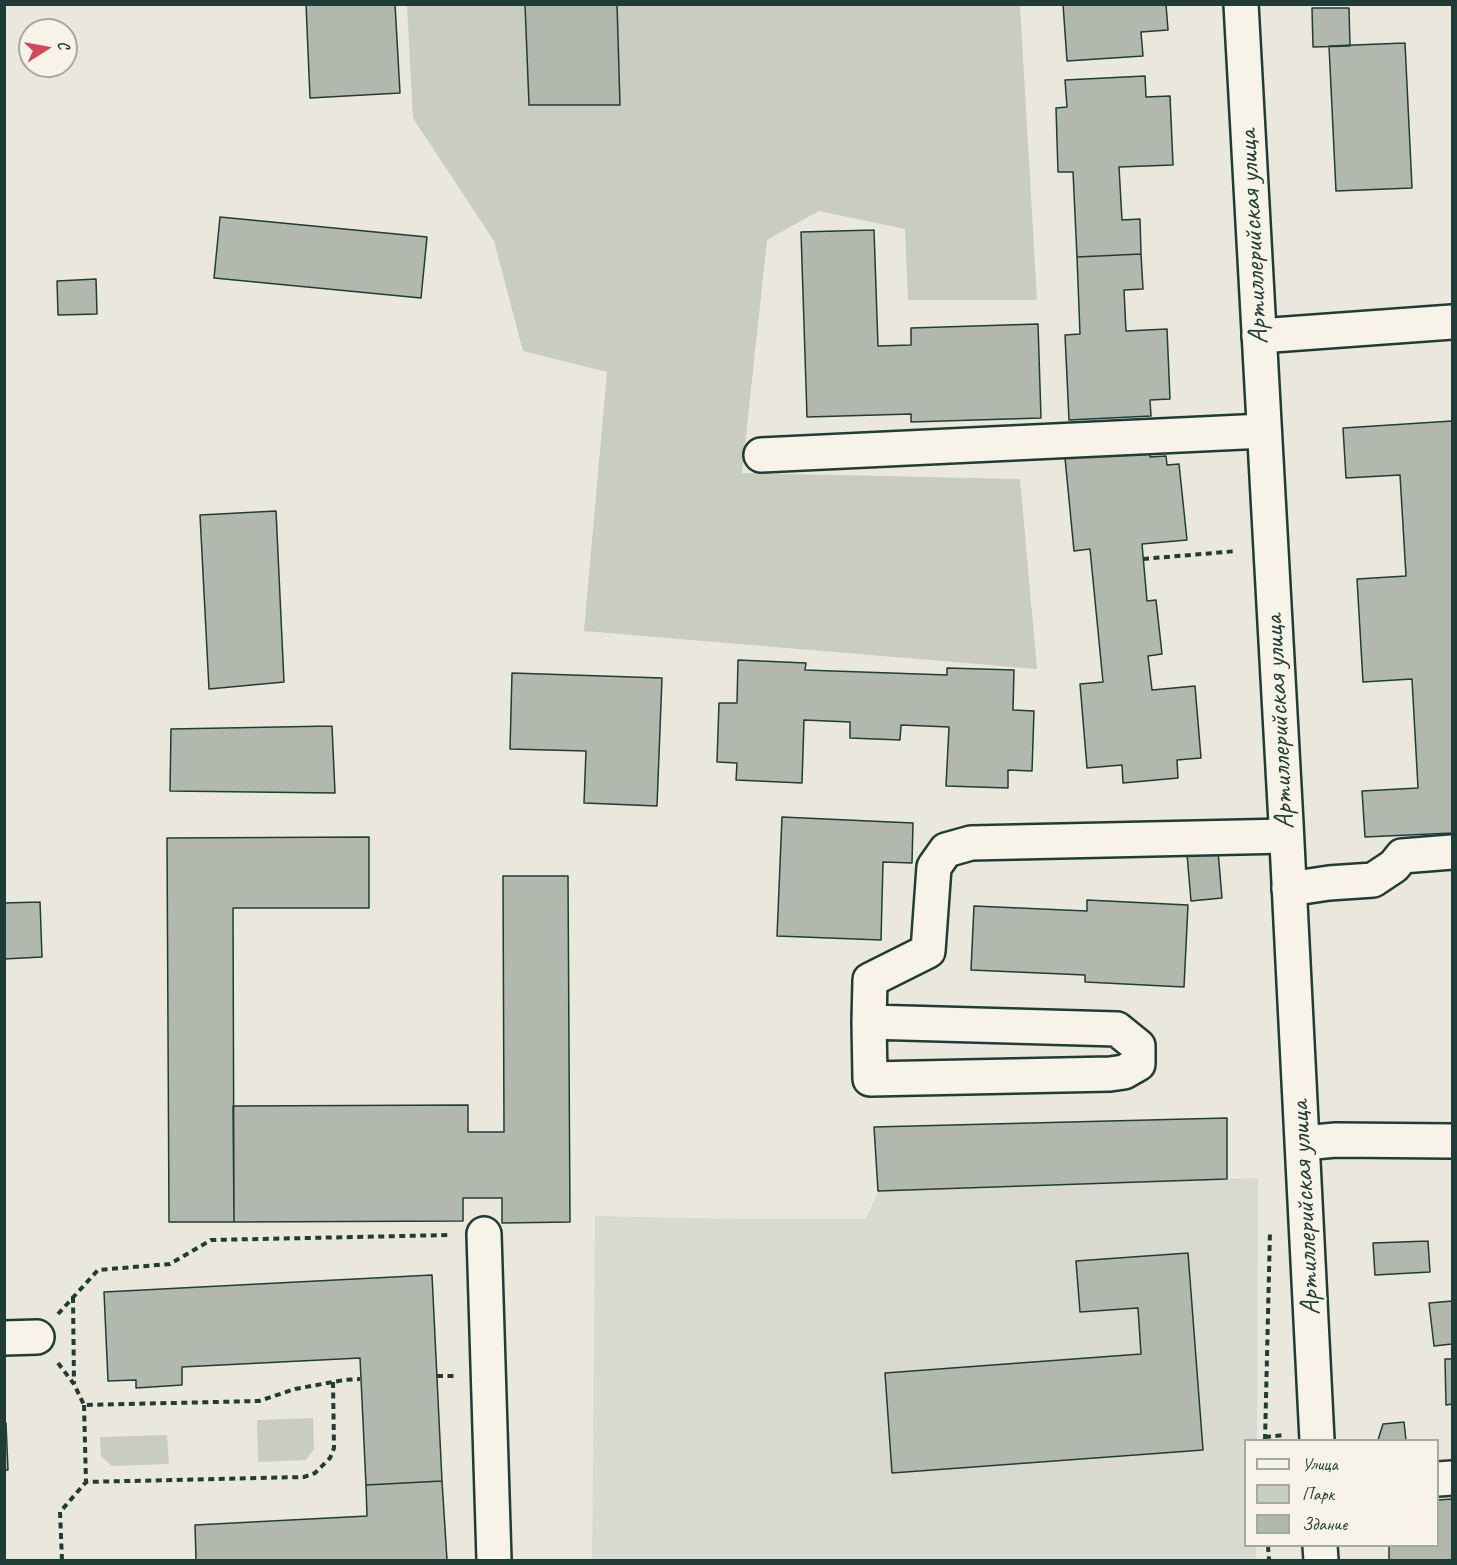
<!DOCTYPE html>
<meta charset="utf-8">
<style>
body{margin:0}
#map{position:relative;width:1457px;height:1565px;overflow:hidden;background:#eae8dd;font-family:Caveat,sans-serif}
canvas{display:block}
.frame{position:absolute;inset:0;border:6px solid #1f3d34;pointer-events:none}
.legend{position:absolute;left:1244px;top:1439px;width:195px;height:108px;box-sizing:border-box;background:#f7f3e8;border:2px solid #a1aaa0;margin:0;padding:8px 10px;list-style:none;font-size:18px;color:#1f3d34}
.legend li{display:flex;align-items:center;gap:12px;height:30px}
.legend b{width:30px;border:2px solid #a1aaa0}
.north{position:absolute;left:18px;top:18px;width:60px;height:60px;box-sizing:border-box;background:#f7f3e8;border:2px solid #a1aaa0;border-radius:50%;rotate:79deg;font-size:16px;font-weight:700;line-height:24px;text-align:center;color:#1f3d34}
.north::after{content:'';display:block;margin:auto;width:21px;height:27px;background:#d1495b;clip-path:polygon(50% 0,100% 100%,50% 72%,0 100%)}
</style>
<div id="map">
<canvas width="1457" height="1565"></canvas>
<div class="frame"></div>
<ul class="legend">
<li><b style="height:8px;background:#f7f3e8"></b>Улица</li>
<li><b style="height:16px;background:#c8ccc1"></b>Парк</li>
<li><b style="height:16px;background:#b2b8ae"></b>Здание</li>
</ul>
<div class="north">С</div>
</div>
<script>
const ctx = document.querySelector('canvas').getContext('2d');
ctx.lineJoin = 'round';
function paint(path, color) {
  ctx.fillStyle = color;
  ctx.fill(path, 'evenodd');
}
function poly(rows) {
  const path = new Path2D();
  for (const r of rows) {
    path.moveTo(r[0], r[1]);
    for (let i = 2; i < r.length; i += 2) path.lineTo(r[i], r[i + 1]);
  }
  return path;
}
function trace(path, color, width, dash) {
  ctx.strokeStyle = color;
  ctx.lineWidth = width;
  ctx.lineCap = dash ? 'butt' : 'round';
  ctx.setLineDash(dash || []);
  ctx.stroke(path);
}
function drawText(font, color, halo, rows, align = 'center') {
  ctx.font = font + ' Caveat,sans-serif';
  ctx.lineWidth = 4.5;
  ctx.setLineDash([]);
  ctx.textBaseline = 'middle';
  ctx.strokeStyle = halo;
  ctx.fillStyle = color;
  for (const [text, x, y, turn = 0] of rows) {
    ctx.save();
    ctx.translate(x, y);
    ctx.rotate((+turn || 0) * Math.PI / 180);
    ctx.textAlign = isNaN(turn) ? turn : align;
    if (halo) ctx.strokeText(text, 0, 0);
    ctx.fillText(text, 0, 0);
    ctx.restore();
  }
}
const built = poly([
 [1258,1178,1257,1440,1246,1440,1246,1546,1256,1546,1256,1560,592,1560,595,1216,750,1219,866,1219,878,1191]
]);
const green = poly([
 [407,5,1020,5,1037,300,908,300,905,229,819,211,767,240,742,473,1020,479,1037,669,584,631,607,372,523,351,494,241,413,118],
 [313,1418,314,1449,306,1460,258,1462,257,1420],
 [167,1435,169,1464,112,1466,101,1456,100,1437]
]);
const building = poly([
 [306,4,395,4,400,93,310,98,306,4],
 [525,4,617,4,620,105,529,105,525,4],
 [1063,4,1166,4,1168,30,1141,32,1143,56,1067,61,1063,4],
 [1312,8,1349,8,1350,46,1313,47,1312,8],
 [1405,43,1412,188,1336,191,1329,46,1405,43],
 [1145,76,1146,97,1170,96,1173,165,1119,167,1122,220,1140,219,1141,254,1077,257,1073,172,1058,172,1056,108,1067,107,1065,80,1145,76],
 [220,217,427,237,421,298,214,278,220,217],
 [874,230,878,346,911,345,911,328,1038,324,1041,418,911,422,911,414,807,417,801,232,874,230],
 [1141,254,1143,289,1124,290,1126,331,1167,329,1170,399,1150,400,1151,416,1069,420,1065,335,1080,334,1077,257,1141,254],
 [96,279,97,314,58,315,57,281,96,279],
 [1452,421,1452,833,1365,837,1362,791,1418,788,1412,679,1363,682,1357,579,1406,576,1400,475,1346,478,1343,428,1452,421],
 [1150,450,1150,457,1166,456,1167,465,1179,464,1187,540,1142,544,1147,601,1156,600,1162,654,1148,656,1152,690,1195,686,1201,758,1177,760,1178,778,1123,783,1122,765,1087,768,1080,684,1103,682,1090,549,1074,551,1065,458,1150,450],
 [276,511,284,682,209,689,200,515,276,511],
 [738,660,806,663,805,670,947,675,947,668,1014,670,1013,710,1034,711,1032,771,1008,770,1008,788,946,786,949,727,901,725,900,740,850,738,850,722,804,720,802,783,736,780,737,763,717,762,719,703,737,703,738,660],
 [512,673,662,678,657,806,584,803,586,751,510,749,512,673],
 [332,726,335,793,170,791,171,729,332,726],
 [782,817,913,823,912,863,883,862,881,940,777,936,782,817],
 [369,837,369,908,233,908,234,1222,169,1222,167,838,369,837],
 [1218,851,1222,898,1191,901,1187,854,1218,851],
 [503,876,568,876,570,1222,502,1223,502,1198,463,1198,463,1221,234,1222,233,1106,468,1105,468,1132,504,1132,503,876],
 [1087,900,1188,905,1184,987,1085,982,1085,975,971,970,974,906,1087,911,1087,900],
 [40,902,42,957,4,959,4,903,40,902],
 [1227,1118,1227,1179,878,1191,874,1127,1227,1118],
 [1428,1241,1430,1272,1375,1275,1373,1243,1428,1241],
 [1188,1253,1203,1450,892,1473,885,1373,1141,1354,1138,1308,1080,1312,1076,1261,1188,1253],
 [432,1275,442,1481,366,1485,360,1358,182,1367,182,1385,136,1388,136,1380,108,1381,104,1292,432,1275],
 [1452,1301,1452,1344,1434,1346,1429,1303,1452,1301],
 [1445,1359,1452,1359,1452,1404,1446,1405,1445,1359],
 [1404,1422,1406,1440,1378,1440,1383,1424,1404,1422],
 [4,1423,6,1423,8,1470,4,1470,4,1423],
 [442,1481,447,1560,196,1560,195,1525,367,1516,366,1485,442,1481],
 [1452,1499,1452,1560,1389,1560,1389,1546,1438,1546,1438,1500,1452,1499]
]);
const path = poly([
 [1143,559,1237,551],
 [73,1297,74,1383],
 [58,1314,98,1270,170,1264,211,1240,450,1235],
 [58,1363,74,1384,84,1405,259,1401,295,1389,344,1380,360,1379],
 [437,1376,454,1376],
 [84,1405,86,1482],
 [1265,1437,1285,1435],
 [1265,1440,1270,1231],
 [1268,1546,1269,1560],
 [62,1560,60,1512,86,1482,304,1477,315,1473,330,1458,334,1448,333,1382]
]);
const minor = poly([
 [1259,336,1452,322],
 [761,455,1264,431],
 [1289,889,1329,883,1373,880,1394,866,1402,856,1452,852],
 [869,1022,1117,1029,1138,1046,1138,1064,1124,1072,1110,1074,870,1079,869,1022,870,980,928,951,934,867,946,850,971,843,1286,836],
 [1303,1143,1336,1140,1452,1141],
 [484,1234,494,1560],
 [4,1338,37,1337],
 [1438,1479,1452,1478]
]);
const major = poly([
 [1241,4,1286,823,1317,1440],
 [1320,1546,1321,1560]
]);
const streetNames = [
 ["Артиллерийская улица",1254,237,-93],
 ["Артиллерийская улица",1280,722,-93],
 ["Артиллерийская улица",1306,1208,-93]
];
paint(built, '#d9dacf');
paint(green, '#c8ccc1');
paint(building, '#b2b8ae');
trace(building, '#1f3d34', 1.5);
trace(minor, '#1f3d34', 38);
trace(major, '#1f3d34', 38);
trace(path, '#1f3d34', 4, [6, 4.5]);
trace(minor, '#f7f3e8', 33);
trace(major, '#f7f3e8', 33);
drawText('28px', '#1f3d34', '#f7f3e8', streetNames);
</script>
